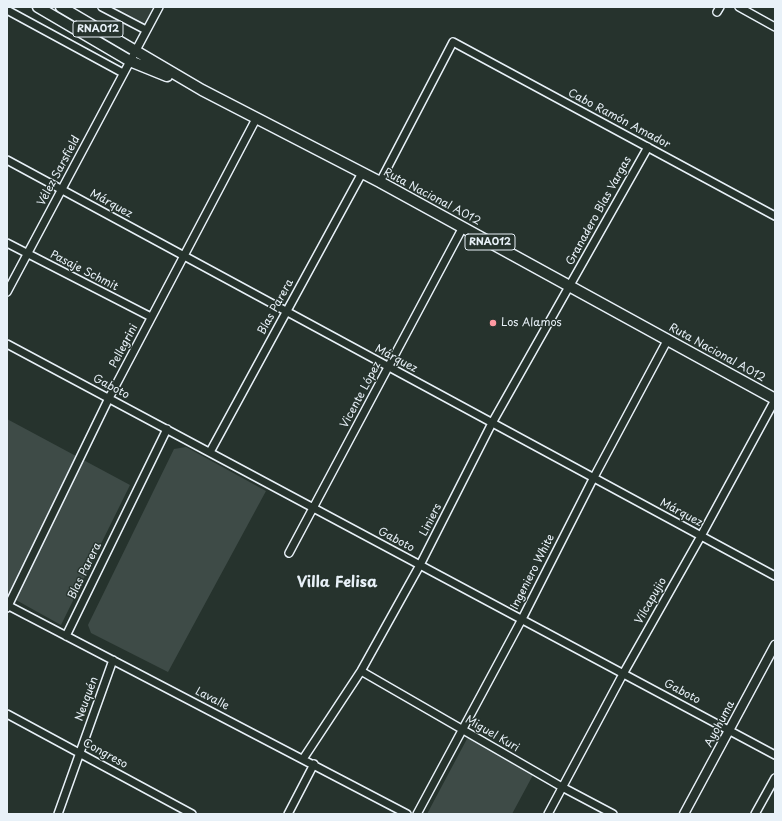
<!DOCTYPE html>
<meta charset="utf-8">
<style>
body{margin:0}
#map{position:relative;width:782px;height:821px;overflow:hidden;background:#26332d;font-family:"Playpen Sans",sans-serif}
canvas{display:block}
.frame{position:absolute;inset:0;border:8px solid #e8f1f8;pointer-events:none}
</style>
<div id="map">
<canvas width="782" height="821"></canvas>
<div class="frame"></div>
</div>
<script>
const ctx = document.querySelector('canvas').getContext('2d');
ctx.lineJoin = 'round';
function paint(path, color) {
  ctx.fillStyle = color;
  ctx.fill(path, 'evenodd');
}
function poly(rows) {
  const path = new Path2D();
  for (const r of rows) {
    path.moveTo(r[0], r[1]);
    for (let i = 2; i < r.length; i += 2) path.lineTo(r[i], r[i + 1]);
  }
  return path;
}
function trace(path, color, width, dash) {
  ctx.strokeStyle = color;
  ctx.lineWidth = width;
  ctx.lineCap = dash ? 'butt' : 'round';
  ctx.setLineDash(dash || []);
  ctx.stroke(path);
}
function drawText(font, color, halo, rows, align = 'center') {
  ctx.font = font + ' "Playpen Sans",sans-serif';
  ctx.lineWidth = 3;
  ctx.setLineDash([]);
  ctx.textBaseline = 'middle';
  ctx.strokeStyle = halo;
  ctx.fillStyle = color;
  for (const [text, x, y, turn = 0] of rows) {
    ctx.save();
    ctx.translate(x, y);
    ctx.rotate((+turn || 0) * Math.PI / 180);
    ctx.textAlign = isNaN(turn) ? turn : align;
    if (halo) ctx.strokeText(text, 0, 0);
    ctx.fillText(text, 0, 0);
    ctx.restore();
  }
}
const built = poly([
 [102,7,159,7,146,30]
]);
const green = poly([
 [7,419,130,485,61,625,7,595],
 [186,447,266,491,168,672,91,633,88,625,174,449],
 [468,737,533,775,512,814,427,814]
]);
const minor = poly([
 [102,7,146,30],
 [739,7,775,27],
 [7,10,123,73],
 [717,12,720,7],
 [7,160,775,576],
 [380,182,453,42,775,216],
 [7,243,151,317],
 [7,292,159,7],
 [7,344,775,755],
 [210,452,362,173],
 [289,553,463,227],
 [7,605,407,814],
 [7,608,109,398,256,119],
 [66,636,167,429],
 [361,671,562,787,613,814],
 [7,714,192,814],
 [303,759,361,671,420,565,492,423,648,147],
 [58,814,113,660],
 [288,814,314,764],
 [417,814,522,619,593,479,668,339],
 [548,814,623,674,701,536,775,400],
 [755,814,775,778]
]);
const tertiary = poly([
 [684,814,775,645]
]);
const primary = poly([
 [38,7,130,61,167,76],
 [61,7,202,90,380,182,775,399]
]);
const markers = [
 [493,323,4,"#ff9aa2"]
];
const shields = [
 [98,29,50],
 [490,242,50]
];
const shieldNames = [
 ["RNA012",98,29],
 ["RNA012",490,242]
];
const streetNames = [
 ["Cabo Ramón Amador",619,119,28],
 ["Vélez Sarsfield",59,171,-62],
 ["Ruta Nacional A012",432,197,28],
 ["Márquez",111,204,29],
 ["Granadero Blas Vargas",599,211,-61],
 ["Pasaje Schmit",84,271,27],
 ["Blas Parera",276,307,-61],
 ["Pellegrini",124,346,-62],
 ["Ruta Nacional A012",717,353,29],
 ["Márquez",396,359,28],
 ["Gaboto",111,387,28],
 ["Vicente López",361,395,-62],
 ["Márquez",681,513,28],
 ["Liniers",431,520,-63],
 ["Gaboto",396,540,28],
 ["Blas Parera",85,571,-64],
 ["Ingeniero White",533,572,-63],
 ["Vilcapujio",651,601,-60],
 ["Gaboto",682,692,28],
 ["Neuquén",87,699,-70],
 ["Lavalle",212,699,27],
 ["Ayohuma",720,724,-62],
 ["Miguel Kuri",492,734,30],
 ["Congreso",105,754,29]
];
const poiNames = [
 ["Los Alamos",501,323]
];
const districtNames = [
 ["Villa Felisa",337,583]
];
paint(built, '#333f3a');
paint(green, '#3e4b47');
trace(minor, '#e8f1f8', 10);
trace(tertiary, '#e8f1f8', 11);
trace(primary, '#e8f1f8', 13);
trace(minor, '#26332d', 7);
trace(tertiary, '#26332d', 8);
trace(primary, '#26332d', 10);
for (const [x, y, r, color] of markers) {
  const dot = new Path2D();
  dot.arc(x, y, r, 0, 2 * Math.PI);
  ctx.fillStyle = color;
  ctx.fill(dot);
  trace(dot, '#26332d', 1.5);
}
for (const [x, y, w] of shields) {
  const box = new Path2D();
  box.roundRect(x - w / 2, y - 8, w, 16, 3);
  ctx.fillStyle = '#26332d';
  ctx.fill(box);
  trace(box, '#e8f1f8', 1);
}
drawText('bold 10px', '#e8f1f8', null, shieldNames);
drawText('11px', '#e8f1f8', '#26332d', streetNames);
drawText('11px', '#e8f1f8', '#26332d', poiNames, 'left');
drawText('bold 15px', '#e8f1f8', '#26332d', districtNames);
</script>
